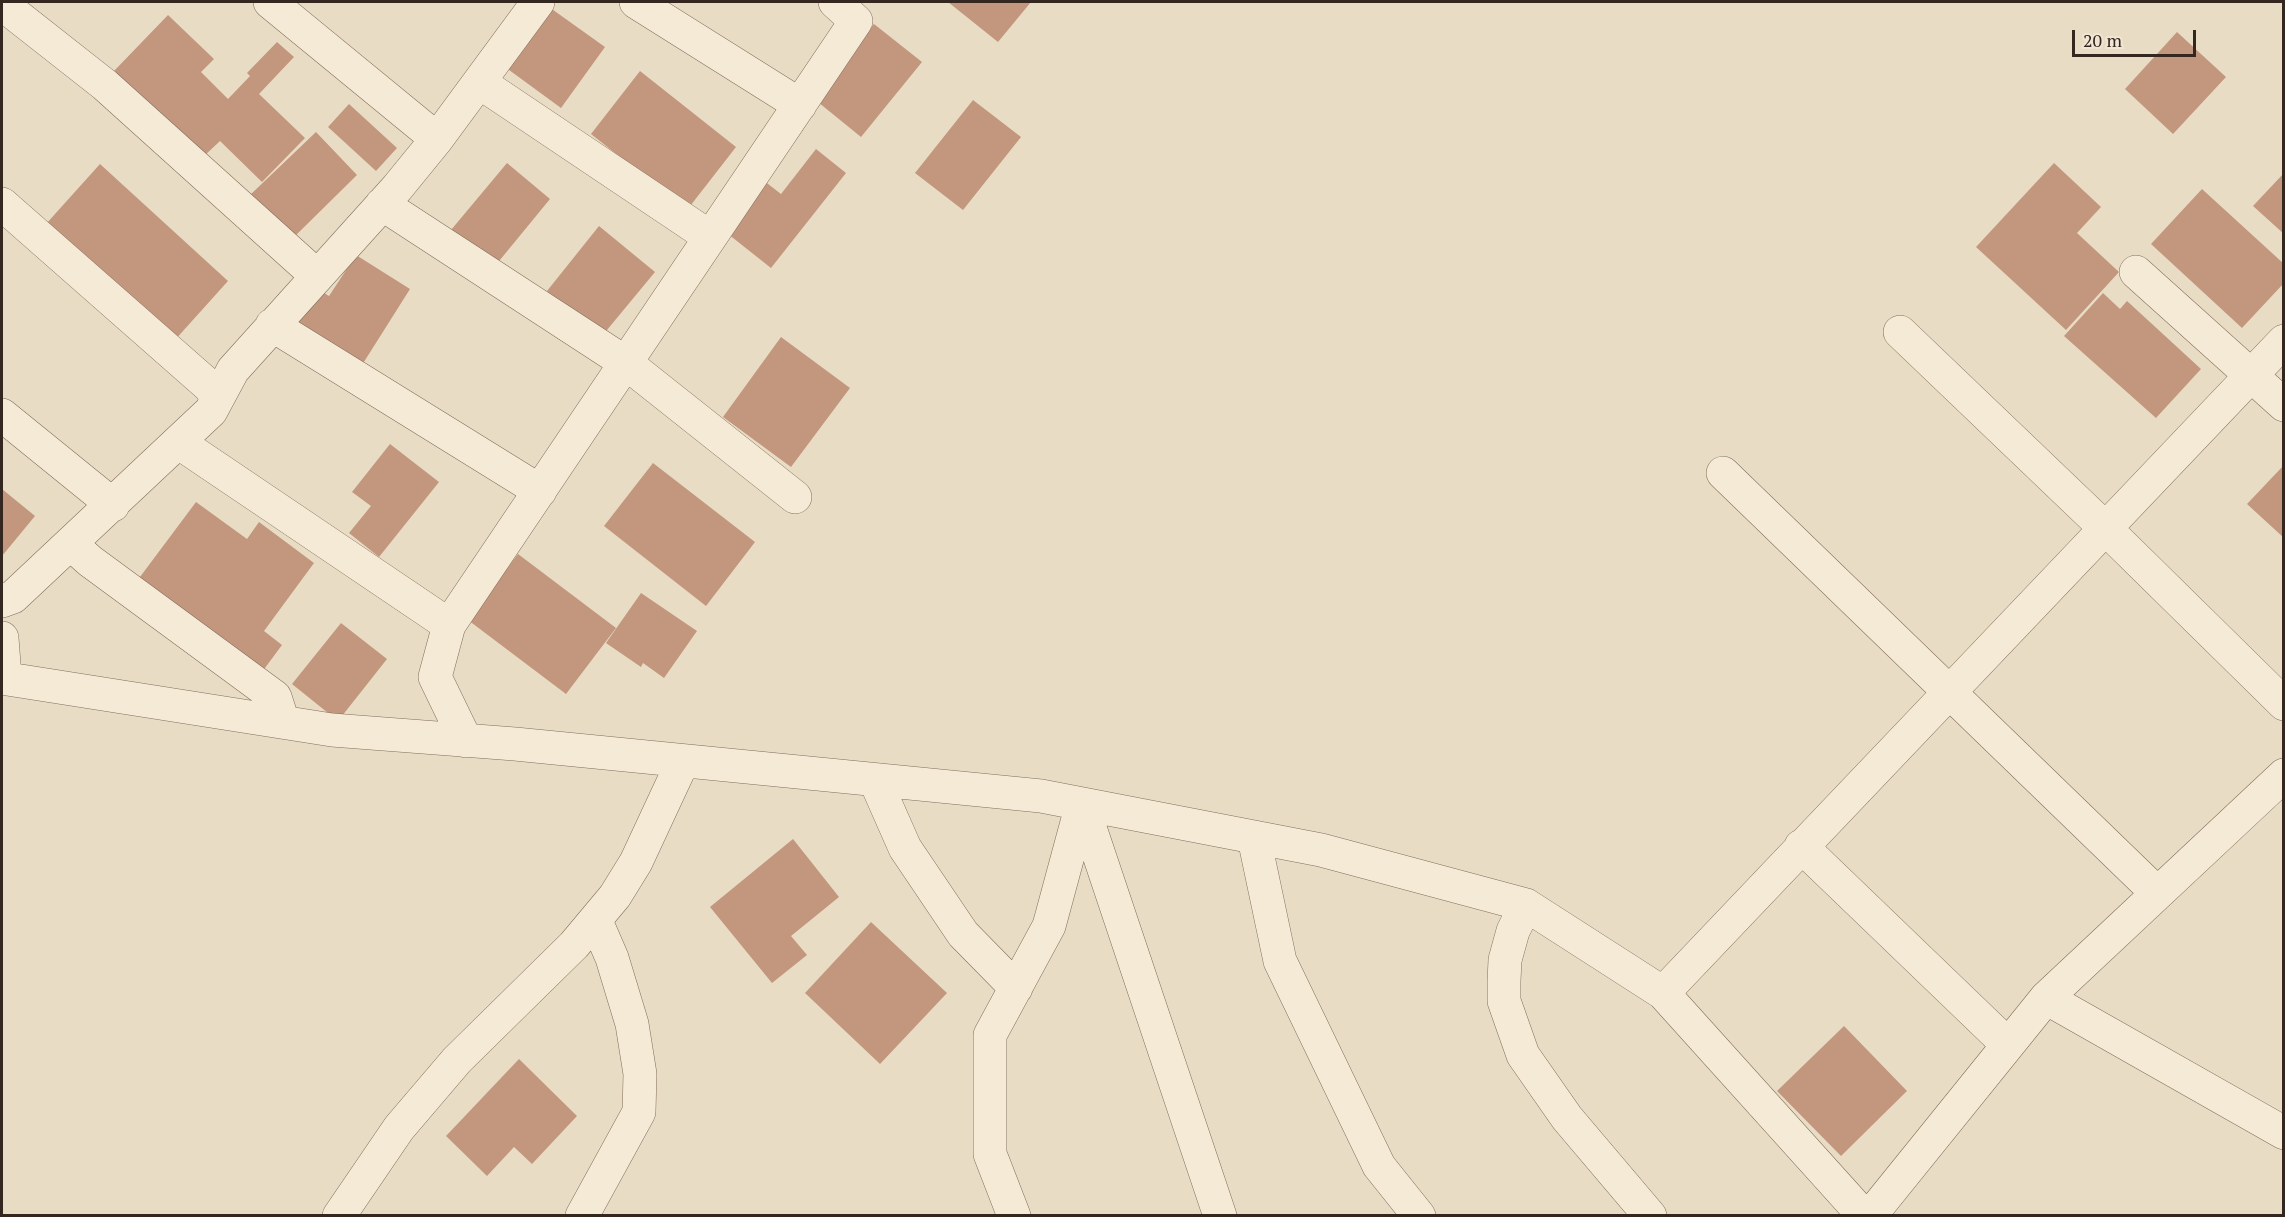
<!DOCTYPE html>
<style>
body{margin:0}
#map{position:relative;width:2285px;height:1217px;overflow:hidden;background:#e9dcc4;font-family:"PT Serif",serif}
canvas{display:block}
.frame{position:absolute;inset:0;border:3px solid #33271f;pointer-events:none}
.scale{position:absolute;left:2072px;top:30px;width:124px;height:27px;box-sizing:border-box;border:3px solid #33271f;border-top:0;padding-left:8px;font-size:18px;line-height:21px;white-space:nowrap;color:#33271f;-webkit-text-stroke:4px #f1e6d3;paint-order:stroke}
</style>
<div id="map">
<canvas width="2285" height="1217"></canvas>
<div class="frame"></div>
<div class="scale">20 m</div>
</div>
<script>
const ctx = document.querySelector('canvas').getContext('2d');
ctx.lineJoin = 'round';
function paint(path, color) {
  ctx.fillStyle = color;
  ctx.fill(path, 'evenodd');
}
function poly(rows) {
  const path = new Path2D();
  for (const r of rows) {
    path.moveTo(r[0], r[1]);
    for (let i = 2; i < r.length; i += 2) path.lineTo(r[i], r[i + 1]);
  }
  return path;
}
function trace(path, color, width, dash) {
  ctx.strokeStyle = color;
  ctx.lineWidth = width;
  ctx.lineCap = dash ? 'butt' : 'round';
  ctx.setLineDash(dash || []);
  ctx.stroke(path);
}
const building = poly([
 [948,2,1031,2,998,42],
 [549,7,605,47,561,108,505,67],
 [168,15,214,59,201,72,228,99,250,76,247,73,277,42,294,57,259,94,305,138,262,182,220,141,203,157,114,71],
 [874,24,922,62,861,137,813,98],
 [2177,32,2226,77,2173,134,2125,89],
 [640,71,736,147,687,210,591,134],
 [973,100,1021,137,963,210,915,173],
 [349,104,397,148,376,171,328,127],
 [316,132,357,175,292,239,249,196],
 [816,149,846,173,771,268,723,230,763,180,781,194],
 [507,163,550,199,495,266,451,230],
 [2054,163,2101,207,2077,233,2119,272,2066,330,1976,247],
 [100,164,228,281,174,341,46,224],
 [2284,173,2284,234,2253,206],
 [2202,189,2284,264,2284,283,2242,328,2151,244],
 [599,226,655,272,602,336,547,291],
 [356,255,410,289,362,365,292,322,314,287,329,296],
 [2103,293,2120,309,2127,301,2201,369,2156,418,2064,336],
 [781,337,850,388,791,467,723,417],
 [390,444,439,482,379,557,349,533,371,506,352,492],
 [653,463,755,542,706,606,604,526],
 [2284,465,2284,538,2247,504],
 [2,489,35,516,2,556],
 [196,502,247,539,259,522,314,563,264,631,282,645,259,676,134,585],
 [518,554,616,628,566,694,468,620],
 [641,593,697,631,664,678,643,663,641,667,606,643],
 [341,623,387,659,338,721,292,684],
 [793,839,839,897,791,936,807,955,772,983,710,907],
 [871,922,947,993,880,1064,805,993],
 [1844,1026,1907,1091,1841,1156,1777,1091],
 [519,1059,577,1116,532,1164,514,1147,487,1176,446,1136]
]);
const minor = poly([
 [270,2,437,139],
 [636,2,800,105],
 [2,4,105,85,317,276],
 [479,82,710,237],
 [2,204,208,385,214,392,215,400],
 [382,204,626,363,795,497],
 [2136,272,2284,405],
 [272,325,540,491],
 [1900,332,2105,528,2284,704],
 [2,415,113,505],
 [178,442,449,625],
 [1723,473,2157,893],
 [71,544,90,561,275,697,283,722],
 [2,601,13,597,211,411,233,370,397,188,437,139,538,2],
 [2,638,5,677],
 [2,678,332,730,515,744,1041,796,1321,850,1526,905,1663,993,1864,1216],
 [466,741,435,677,449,625,856,21,835,2],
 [875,780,905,848,963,934,1016,988],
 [1082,804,1220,1216],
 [1254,838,1280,961,1379,1166,1419,1216],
 [1801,846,2008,1045],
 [1526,905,1513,931,1505,960,1504,981,1504,1001,1523,1055,1567,1118,1650,1216],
 [1663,993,2284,341],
 [2046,998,2284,1133],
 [339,1216,399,1128,457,1060,574,945,615,896,636,862,683,761],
 [582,1216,639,1112,640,1074,632,1024,612,958,596,921],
 [1014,1216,990,1154,990,1035,1049,926,1082,804],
 [1870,1216,2046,998,2284,775]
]);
paint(building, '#c3967e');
trace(minor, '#816e5c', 34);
trace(minor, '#f5ead6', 33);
</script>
